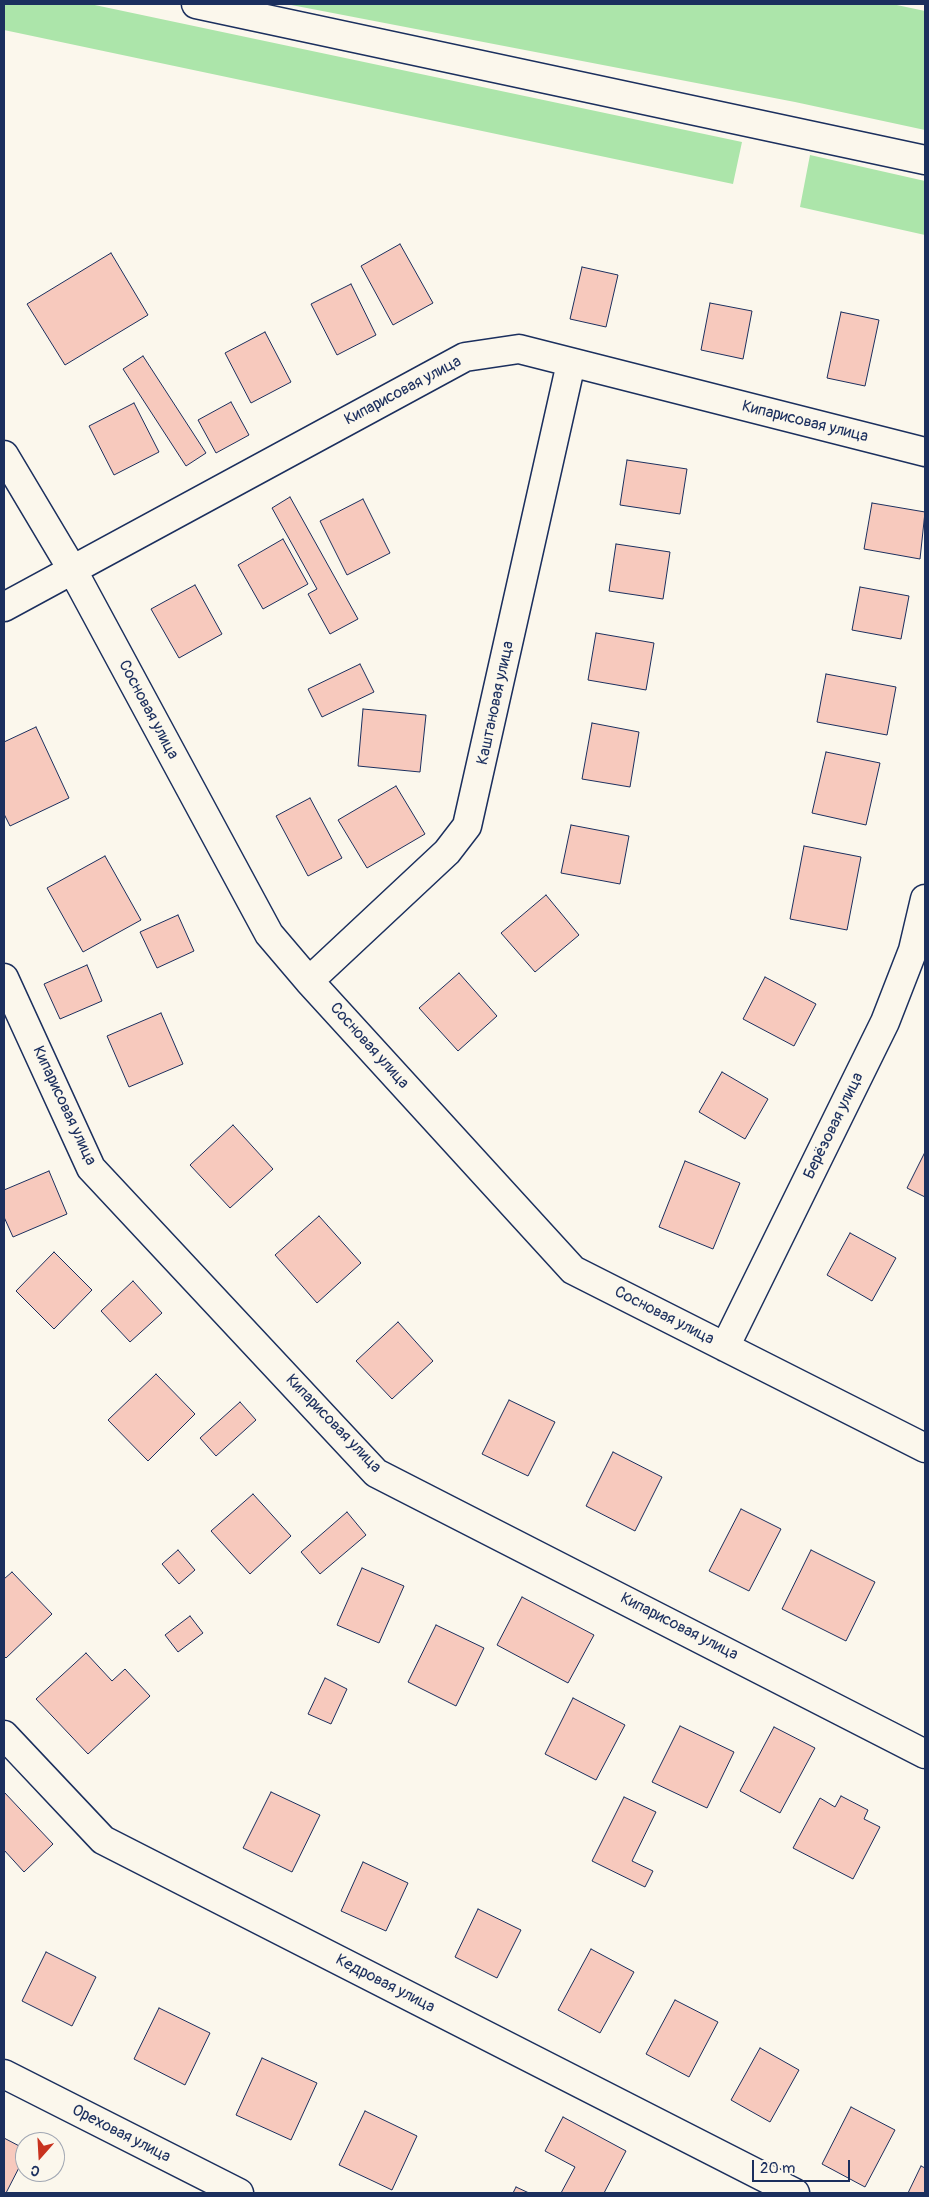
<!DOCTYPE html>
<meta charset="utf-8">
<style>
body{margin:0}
#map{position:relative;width:929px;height:2197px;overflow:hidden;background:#fbf7ec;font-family:Pangolin,sans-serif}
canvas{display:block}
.frame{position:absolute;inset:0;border:5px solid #1b2f5e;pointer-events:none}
.north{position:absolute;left:15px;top:2132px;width:50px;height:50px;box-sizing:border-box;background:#fbf7ec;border:1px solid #a1a7b3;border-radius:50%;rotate:199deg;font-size:14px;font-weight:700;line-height:20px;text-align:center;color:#1b2f5e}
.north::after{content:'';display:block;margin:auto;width:18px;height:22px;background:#c8321e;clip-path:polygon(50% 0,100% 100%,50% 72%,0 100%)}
.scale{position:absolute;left:752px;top:2160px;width:98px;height:22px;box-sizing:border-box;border:2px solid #1b2f5e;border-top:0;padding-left:6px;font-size:15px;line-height:18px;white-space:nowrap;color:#1b2f5e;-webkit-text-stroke:4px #fbf7ec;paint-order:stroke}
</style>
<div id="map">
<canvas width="929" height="2197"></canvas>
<div class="frame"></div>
<div class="north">С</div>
<div class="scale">20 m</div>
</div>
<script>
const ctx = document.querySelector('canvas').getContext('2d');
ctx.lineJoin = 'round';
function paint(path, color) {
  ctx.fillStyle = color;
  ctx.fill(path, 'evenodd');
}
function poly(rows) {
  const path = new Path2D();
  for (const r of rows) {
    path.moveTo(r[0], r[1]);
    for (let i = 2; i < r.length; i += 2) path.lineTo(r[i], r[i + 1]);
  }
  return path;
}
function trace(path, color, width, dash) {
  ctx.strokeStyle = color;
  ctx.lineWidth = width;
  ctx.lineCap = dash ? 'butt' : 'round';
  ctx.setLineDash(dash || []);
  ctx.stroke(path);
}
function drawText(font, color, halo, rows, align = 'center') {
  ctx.font = font + ' Pangolin,sans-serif';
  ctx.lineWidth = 4;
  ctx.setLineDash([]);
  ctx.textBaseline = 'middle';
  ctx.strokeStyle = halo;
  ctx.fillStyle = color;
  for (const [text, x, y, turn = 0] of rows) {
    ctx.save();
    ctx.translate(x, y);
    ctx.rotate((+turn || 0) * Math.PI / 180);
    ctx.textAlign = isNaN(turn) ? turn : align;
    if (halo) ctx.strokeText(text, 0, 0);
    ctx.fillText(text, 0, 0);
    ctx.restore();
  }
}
const green = poly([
 [4,4,90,4,742,142,733,184,4,30],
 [286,4,892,4,925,11,925,130,795,102],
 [810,155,925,181,925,235,800,207]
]);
const building = poly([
 [400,244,433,303,393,325,361,266,400,244],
 [111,253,148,315,65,365,27,304,111,253],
 [582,267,618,275,606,327,570,319,582,267],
 [351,284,376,335,337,355,311,304,351,284],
 [710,303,752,311,743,359,701,350,710,303],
 [841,312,879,320,865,386,827,378,841,312],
 [265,332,291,382,251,403,225,353,265,332],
 [143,356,206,453,186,466,123,369,143,356],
 [231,402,249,435,216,453,198,420,231,402],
 [134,403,159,452,114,475,89,426,134,403],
 [627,460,687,469,680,514,620,505,627,460],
 [290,497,358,619,330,634,308,594,317,589,272,508,290,497],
 [363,499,390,553,347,575,320,521,363,499],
 [872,503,925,512,920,559,864,549,872,503],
 [283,539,308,584,263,609,238,565,283,539],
 [616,544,670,552,663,599,609,591,616,544],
 [195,585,222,634,179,658,151,609,195,585],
 [860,587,909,596,901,639,852,630,860,587],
 [596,633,654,643,646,690,588,680,596,633],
 [360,664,374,692,322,717,308,689,360,664],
 [826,674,896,687,887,735,817,722,826,674],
 [363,709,426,715,420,772,358,766,363,709],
 [592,723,639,732,630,787,582,779,592,723],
 [36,727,69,798,10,826,4,814,4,742,36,727],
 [826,752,880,763,866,825,812,813,826,752],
 [396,786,425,834,367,868,338,820,396,786],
 [310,798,342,858,308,876,276,816,310,798],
 [571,825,629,836,620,884,561,873,571,825],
 [804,846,861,857,847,930,790,919,804,846],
 [105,856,141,920,83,952,47,888,105,856],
 [546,895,579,935,535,972,501,933,546,895],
 [178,915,194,951,157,968,140,932,178,915],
 [87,965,102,1001,60,1019,44,984,87,965],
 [459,973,497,1016,458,1051,419,1008,459,973],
 [765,977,816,1004,794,1046,743,1019,765,977],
 [161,1013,183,1064,129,1087,107,1036,161,1013],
 [722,1072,768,1099,745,1139,699,1112,722,1072],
 [233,1125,273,1169,230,1208,190,1165,233,1125],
 [925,1152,925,1197,907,1188,925,1152],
 [685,1161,740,1183,713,1249,659,1227,685,1161],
 [49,1171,67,1214,13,1237,4,1217,4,1190,49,1171],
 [319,1216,361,1263,317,1303,275,1255,319,1216],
 [850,1233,896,1258,872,1301,827,1275,850,1233],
 [54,1252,92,1290,54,1329,16,1291,54,1252],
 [133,1281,162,1313,130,1342,101,1311,133,1281],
 [398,1322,433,1361,392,1399,356,1361,398,1322],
 [156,1374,195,1414,148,1461,108,1420,156,1374],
 [509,1400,555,1422,528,1476,482,1454,509,1400],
 [240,1402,256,1420,216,1456,200,1438,240,1402],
 [613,1452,662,1477,635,1531,586,1506,613,1452],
 [253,1494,291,1536,250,1574,211,1531,253,1494],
 [741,1509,781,1529,749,1591,709,1571,741,1509],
 [347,1512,366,1535,320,1574,301,1552,347,1512],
 [178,1550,195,1570,179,1584,162,1564,178,1550],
 [811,1550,875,1582,846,1641,782,1609,811,1550],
 [362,1568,404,1586,379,1643,337,1625,362,1568],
 [12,1572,52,1614,6,1658,4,1656,4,1579,12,1572],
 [522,1597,594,1635,568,1683,497,1645,522,1597],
 [190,1616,203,1633,178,1652,165,1635,190,1616],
 [436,1625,484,1648,456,1706,408,1682,436,1625],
 [86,1653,112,1681,125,1669,150,1696,88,1754,36,1699,86,1653],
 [325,1678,347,1689,331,1724,308,1714,325,1678],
 [573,1698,625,1725,596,1780,545,1754,573,1698],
 [680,1726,734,1752,707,1808,652,1782,680,1726],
 [774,1727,815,1748,780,1813,740,1791,774,1727],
 [4,1792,53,1844,24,1872,4,1850,4,1792],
 [271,1792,320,1815,292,1872,243,1848,271,1792],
 [841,1796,868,1810,864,1819,880,1827,853,1879,793,1848,820,1798,835,1807,841,1796],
 [624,1797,656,1812,632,1861,653,1871,645,1887,592,1861,624,1797],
 [363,1862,408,1883,386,1931,341,1911,363,1862],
 [478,1909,521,1930,497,1978,455,1957,478,1909],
 [591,1949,634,1972,600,2033,558,2010,591,1949],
 [46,1952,96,1977,72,2026,22,2001,46,1952],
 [675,2000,718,2022,689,2077,646,2054,675,2000],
 [159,2008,210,2033,185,2085,134,2059,159,2008],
 [760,2048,799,2070,770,2122,731,2100,760,2048],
 [262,2058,317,2083,291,2140,236,2115,262,2058],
 [851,2107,895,2130,865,2187,822,2164,851,2107],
 [365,2111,417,2136,392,2190,339,2165,365,2111],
 [563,2117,626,2151,604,2193,561,2193,575,2167,545,2151,563,2117],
 [4,2138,25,2149,25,2156,6,2193,4,2193,4,2138],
 [921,2166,925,2168,925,2193,908,2193,921,2166],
 [516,2187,529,2193,513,2193,516,2187]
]);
const minor = poly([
 [4,455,72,569,269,934,309,981,573,1270,925,1448],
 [4,607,465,357,519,349,925,452],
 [4,978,91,1168,376,1473,925,1754],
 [309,981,447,852,467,826,571,363],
 [725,1347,885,1022,913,950,925,899],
 [4,1735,103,1840,795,2193],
 [4,2074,239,2193]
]);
const tertiary = poly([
 [196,4,925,160]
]);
const streetNames = [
 ["Кипарисовая улица",403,391,-28],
 ["Кипарисовая улица",805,422,14],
 ["Каштановая улица",496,703,-78],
 ["Сосновая улица",148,710,62],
 ["Сосновая улица",369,1046,48],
 ["Кипарисовая улица",64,1106,65],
 ["Берёзовая улица",834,1126,-64],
 ["Сосновая улица",664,1316,27],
 ["Кипарисовая улица",333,1424,46],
 ["Кипарисовая улица",679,1627,27],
 ["Кедровая улица",385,1984,27],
 ["Ореховая улица",121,2134,27]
];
paint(green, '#ace5aa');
paint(building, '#f7c9bd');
trace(building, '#1b2f5e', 1);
trace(minor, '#1b2f5e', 31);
trace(tertiary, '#1b2f5e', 31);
trace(minor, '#fbf7ec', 28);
trace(tertiary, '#fbf7ec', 28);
drawText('16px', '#1b2f5e', '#fbf7ec', streetNames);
</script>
